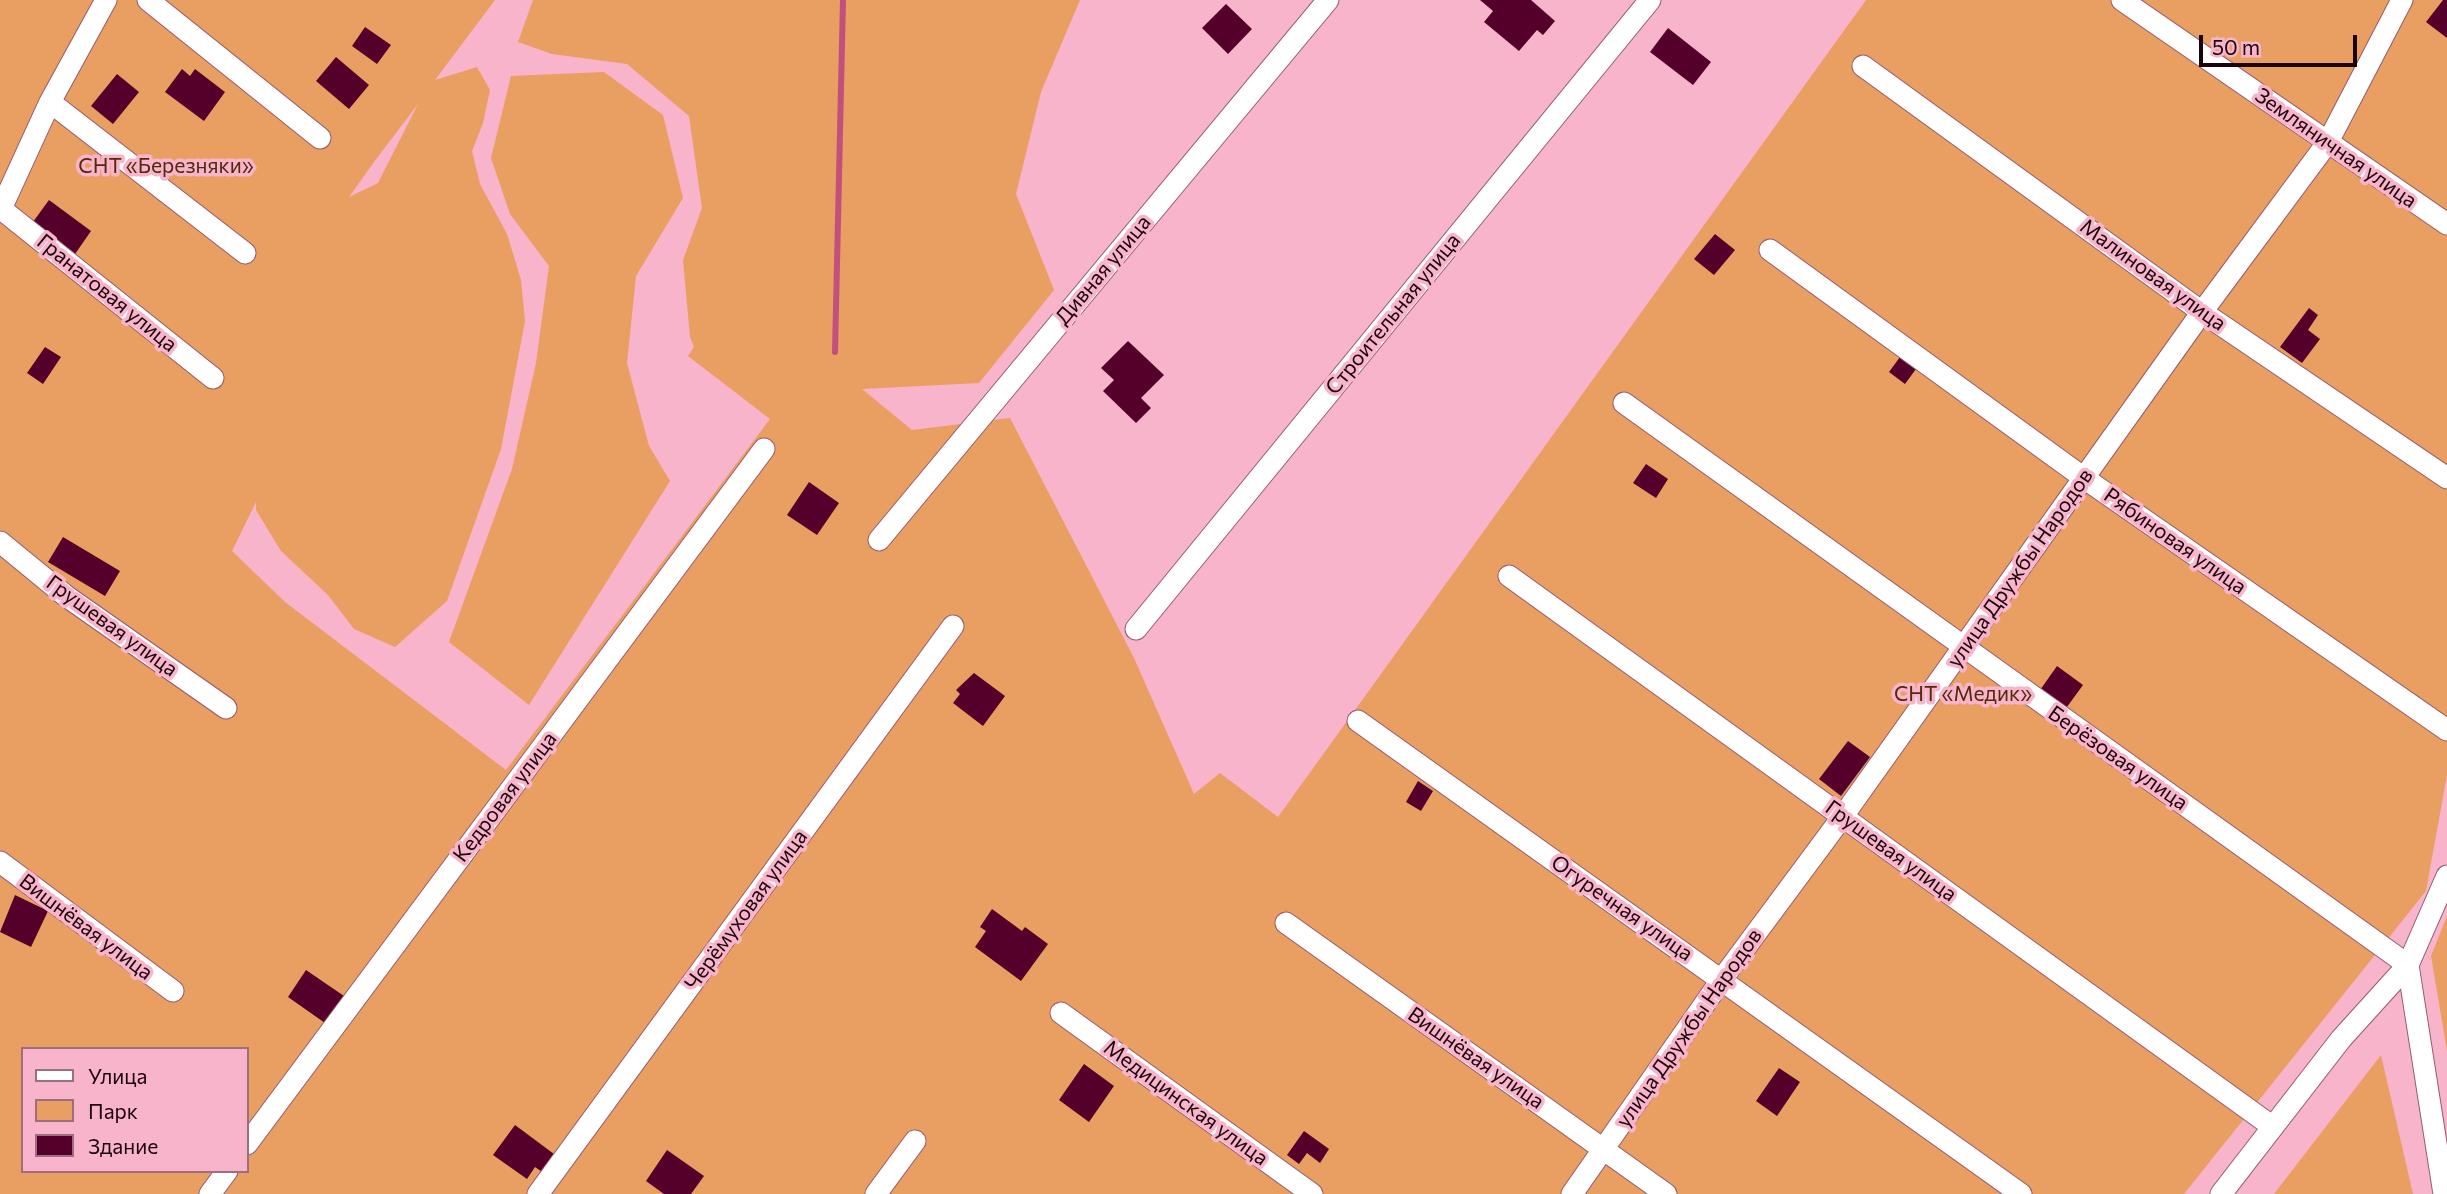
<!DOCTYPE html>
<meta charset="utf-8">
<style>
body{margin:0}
#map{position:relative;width:2447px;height:1194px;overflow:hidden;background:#f8b4ca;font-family:Commissioner,sans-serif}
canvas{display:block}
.legend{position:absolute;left:21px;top:1047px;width:228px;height:126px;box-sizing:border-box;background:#f8b4ca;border:2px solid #9f6e7e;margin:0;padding:9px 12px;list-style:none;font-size:21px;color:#1a050d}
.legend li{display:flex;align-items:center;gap:14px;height:35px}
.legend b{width:35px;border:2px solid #9f6e7e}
.scale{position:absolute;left:2199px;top:35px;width:158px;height:32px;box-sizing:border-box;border:4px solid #1a050d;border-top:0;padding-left:9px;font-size:21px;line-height:24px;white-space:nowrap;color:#1a050d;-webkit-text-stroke:5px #f8b4ca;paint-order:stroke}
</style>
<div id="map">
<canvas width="2447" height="1194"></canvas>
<ul class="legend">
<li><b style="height:9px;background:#fff"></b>Улица</li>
<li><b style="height:19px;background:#e99e62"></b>Парк</li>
<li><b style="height:19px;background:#55002a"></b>Здание</li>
</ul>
<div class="scale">50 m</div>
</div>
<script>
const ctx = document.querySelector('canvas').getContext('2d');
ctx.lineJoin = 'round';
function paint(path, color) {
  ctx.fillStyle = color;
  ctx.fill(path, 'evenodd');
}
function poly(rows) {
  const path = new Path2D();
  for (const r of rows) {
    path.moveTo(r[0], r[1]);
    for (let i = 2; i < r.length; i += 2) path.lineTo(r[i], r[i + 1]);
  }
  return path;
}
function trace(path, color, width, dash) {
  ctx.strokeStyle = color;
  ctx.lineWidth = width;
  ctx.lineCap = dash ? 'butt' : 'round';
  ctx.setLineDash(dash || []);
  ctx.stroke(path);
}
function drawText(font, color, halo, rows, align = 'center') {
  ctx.font = font + ' Commissioner,sans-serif';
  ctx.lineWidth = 7;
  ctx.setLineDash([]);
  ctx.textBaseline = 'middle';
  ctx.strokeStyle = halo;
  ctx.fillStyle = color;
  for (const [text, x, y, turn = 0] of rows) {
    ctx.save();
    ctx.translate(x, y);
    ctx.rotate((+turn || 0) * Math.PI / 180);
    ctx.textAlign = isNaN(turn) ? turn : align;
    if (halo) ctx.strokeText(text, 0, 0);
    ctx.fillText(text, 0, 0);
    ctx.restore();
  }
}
const green = poly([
 [0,0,495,0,435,80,477,67,490,90,483,123,472,151,480,184,507,234,521,280,525,321,501,449,447,601,395,647,354,629,328,595,281,551,256,510,256,502,232,551,285,602,506,770,770,419,688,356,694,347,690,337,683,260,702,208,689,116,627,64,552,54,518,42,533,0,1080,0,1041,92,1016,194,1054,290,979,383,862,389,912,430,1010,418,1134,658,1194,794,1220,773,1278,817,1866,0,2447,0,2447,775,2426,891,2184,1194,0,1194],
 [418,104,378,183,349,197,374,162],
 [23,1049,247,1049,247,1171,23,1171],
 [604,72,663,115,683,198,636,276,627,363,649,446,670,481,529,705,449,642,512,469,536,363,549,266,510,214,491,158,511,76],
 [2447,916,2447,1051,2431,956],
 [2381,1055,2413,1194,2274,1194]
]);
const stream = poly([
 [835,352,843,0]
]);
const building = poly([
 [1480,0,1531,0,1555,21,1543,35,1537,30,1519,51,1484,22,1493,11],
 [2443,0,2447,0,2447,38,2426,22],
 [1226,4,1252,29,1228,54,1202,28],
 [365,27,391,45,377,64,352,46],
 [1668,28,1711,62,1693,85,1650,52],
 [336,57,369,85,349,109,316,81],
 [182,69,190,76,195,69,225,92,204,121,165,92],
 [117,74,139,92,113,124,91,106],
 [49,200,91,231,73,257,30,226],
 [1715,234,1735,250,1714,275,1694,259],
 [2309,308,2318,315,2308,330,2320,339,2302,363,2280,347],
 [1128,341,1164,375,1141,398,1151,408,1136,423,1103,391,1114,380,1101,368],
 [45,347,61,357,43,384,27,373],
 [1900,357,1916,369,1905,384,1889,372],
 [1646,464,1668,479,1656,498,1633,483],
 [809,482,839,503,817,535,787,515],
 [63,537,120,571,105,596,48,562],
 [2057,666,2083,685,2064,711,2038,693],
 [974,673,1005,696,983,726,953,703,960,694,956,690],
 [1848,741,1870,757,1841,796,1819,779],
 [1418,781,1433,791,1421,811,1406,802],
 [15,895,48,911,31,947,0,932],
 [992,909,1022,931,1025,927,1048,944,1021,981,975,947,986,931,980,927],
 [306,970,344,996,325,1023,288,997],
 [1084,1064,1114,1086,1089,1122,1059,1100],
 [1779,1068,1800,1082,1777,1116,1756,1101],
 [515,1125,558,1157,545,1174,535,1167,527,1179,493,1155],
 [1304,1131,1329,1149,1320,1163,1307,1153,1299,1164,1287,1155],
 [667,1150,704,1176,691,1194,664,1194,646,1181]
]);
const minor = poly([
 [148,0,320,138],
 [2122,0,2447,224],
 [1863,66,2202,312,2447,478],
 [50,102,245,253],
 [0,208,213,378],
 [0,211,50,102,106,0],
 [1770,250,2084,478,2447,730],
 [1624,403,2408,965],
 [879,540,1328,0],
 [0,542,66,596,226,708],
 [1509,576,2273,1127],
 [1136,629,1650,0],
 [1358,721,2021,1194],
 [0,862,173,991],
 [1286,923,1666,1194],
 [2408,965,2444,1194],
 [1061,1013,1312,1194],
 [247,1144,764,449],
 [210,1194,227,1171],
 [538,1194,953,626],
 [876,1194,915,1141],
 [1572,1194,1722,979,1843,816,2202,312,2328,142,2402,0],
 [2221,1194,2341,1039,2408,965,2447,876]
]);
const streetNames = [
 ["Земляничная улица",2336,148,35],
 ["Дивная улица",1103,270,-50],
 ["Малиновая улица",2153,275,36],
 ["Гранатовая улица",107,293,39],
 ["Строительная улица",1393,314,-51],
 ["Рябиновая улица",2175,541,35],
 ["улица Дружбы Народов",2020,568,-55],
 ["Грушевая улица",112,626,36],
 ["Берёзовая улица",2118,758,35],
 ["Кедровая улица",505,797,-53],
 ["Грушевая улица",1891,851,36],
 ["Огуречная улица",1622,908,35],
 ["Черёмуховая улица",746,910,-54],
 ["Вишнёвая улица",86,927,37],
 ["улица Дружбы Народов",1689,1028,-55],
 ["Вишнёвая улица",1476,1058,35],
 ["Медицинская улица",1186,1103,36]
];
const parkNames = [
 ["СНТ «Березняки»",166,166],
 ["СНТ «Медик»",1963,694]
];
paint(green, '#e99e62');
trace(stream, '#c1507c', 6);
paint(building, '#55002a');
trace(minor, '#965a6e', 23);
trace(minor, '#fff', 21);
drawText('21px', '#1a050d', '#f8b4ca', streetNames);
drawText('21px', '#502b07', '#f8b4ca', parkNames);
</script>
